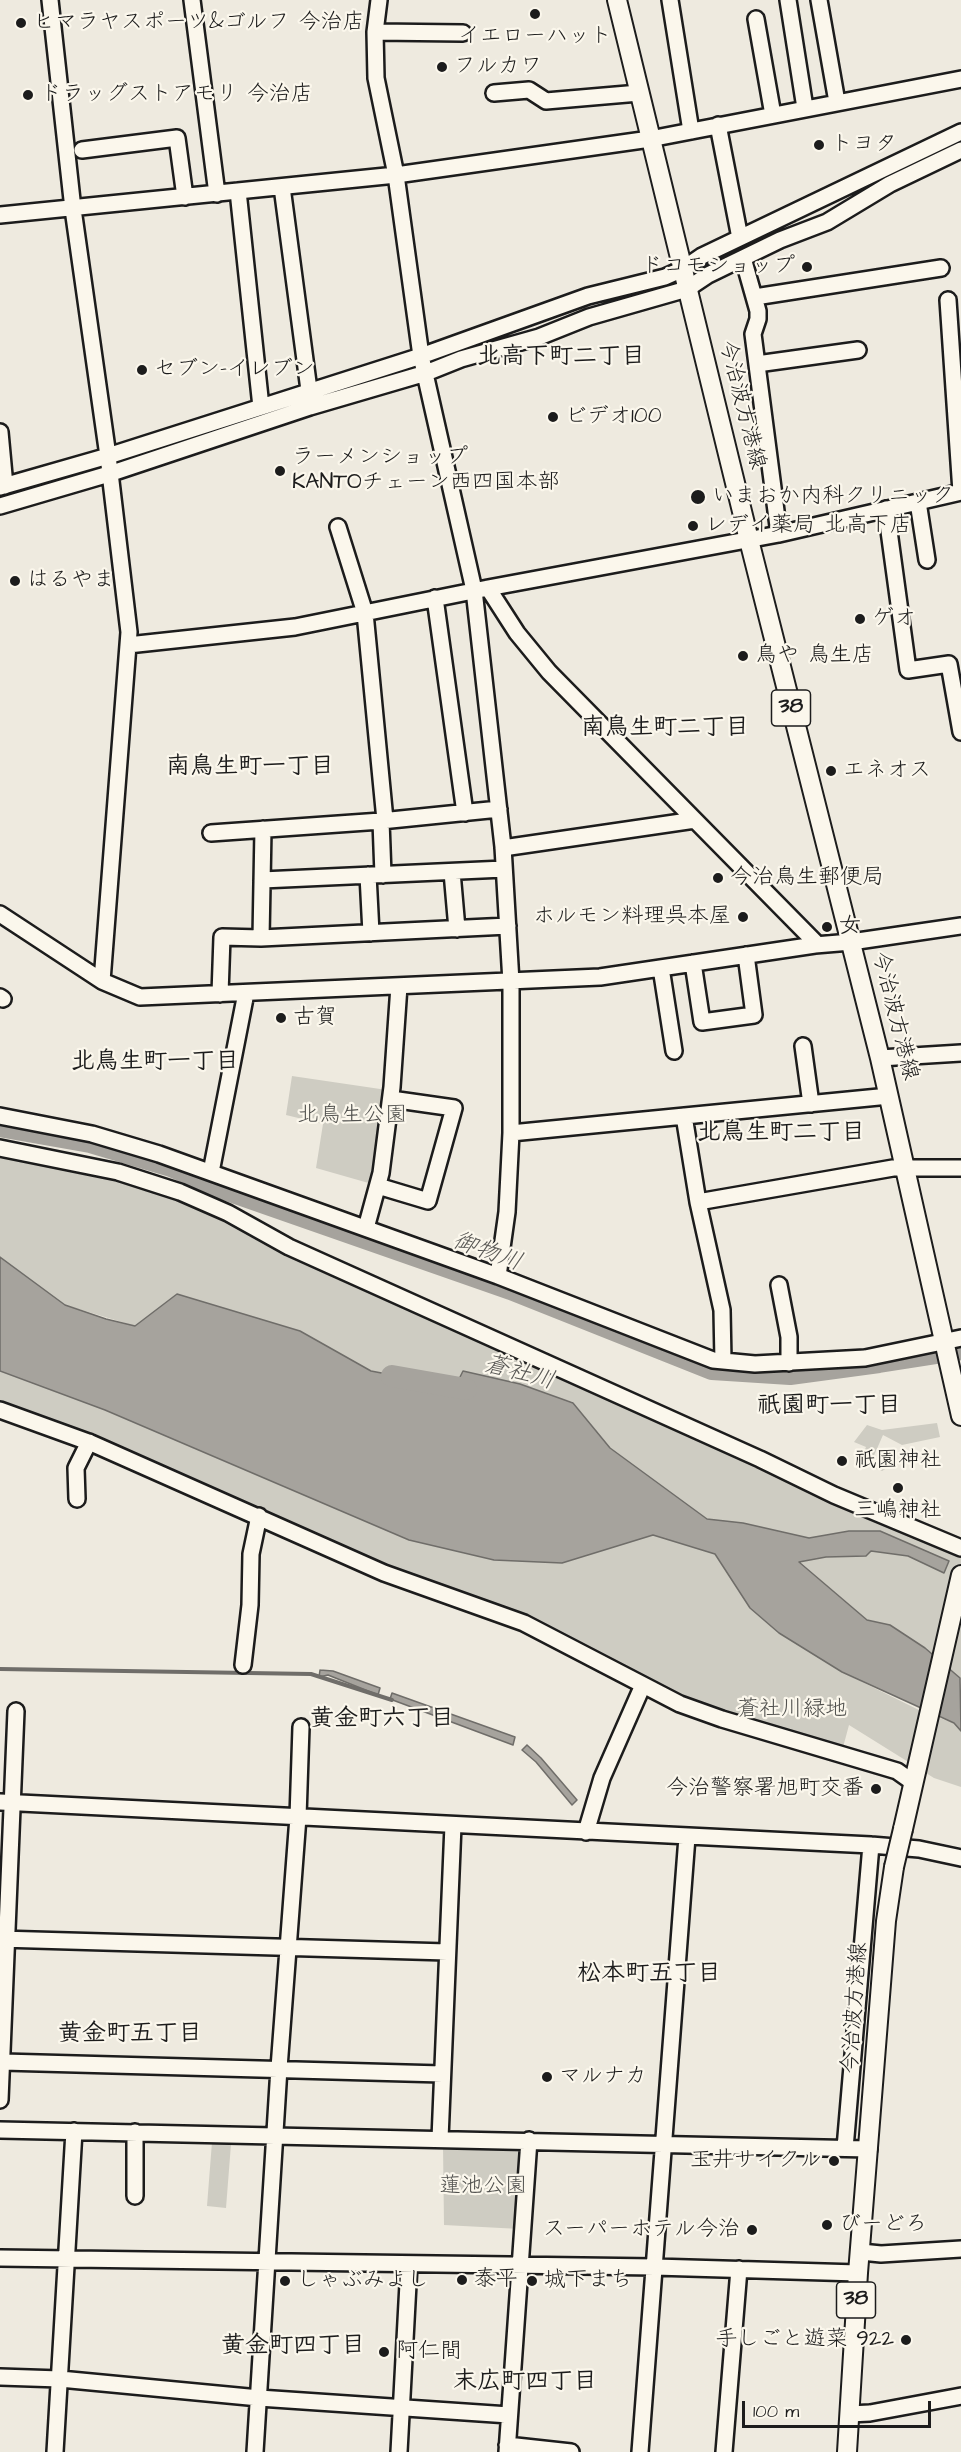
<!DOCTYPE html>
<meta charset="utf-8">
<style>
body{margin:0}
#map{position:relative;width:961px;height:2452px;overflow:hidden;background:#eeeadf;font-family:"Architects Daughter",sans-serif}
canvas{display:block}
.scale{position:absolute;left:742px;top:2401px;width:189px;height:27px;box-sizing:border-box;border:3px solid #1c1c1c;border-top:0;padding-left:8px;font-size:18px;line-height:21px;white-space:nowrap;color:#1c1c1c;-webkit-text-stroke:4px #fbf7ec;paint-order:stroke}
</style>
<div id="map">
<canvas width="961" height="2452"></canvas>
<div class="scale">100 m</div>
</div>
<script>
const ctx = document.querySelector('canvas').getContext('2d');
ctx.lineJoin = 'round';
function paint(path, color) {
  ctx.fillStyle = color;
  ctx.fill(path, 'evenodd');
}
function poly(rows) {
  const path = new Path2D();
  for (const r of rows) {
    path.moveTo(r[0], r[1]);
    for (let i = 2; i < r.length; i += 2) path.lineTo(r[i], r[i + 1]);
  }
  return path;
}
function trace(path, color, width, dash) {
  ctx.strokeStyle = color;
  ctx.lineWidth = width;
  ctx.lineCap = dash ? 'butt' : 'round';
  ctx.setLineDash(dash || []);
  ctx.stroke(path);
}
function drawText(font, color, halo, rows, align = 'center') {
  ctx.font = font + ' "Architects Daughter","Klee One",sans-serif';
  ctx.lineWidth = 4.5;
  ctx.setLineDash([]);
  ctx.textBaseline = 'middle';
  ctx.strokeStyle = halo;
  ctx.fillStyle = color;
  for (const [text, x, y, turn = 0] of rows) {
    ctx.save();
    ctx.translate(x, y);
    ctx.rotate((+turn || 0) * Math.PI / 180);
    ctx.textAlign = isNaN(turn) ? turn : align;
    if (halo) ctx.strokeText(text, 0, 0);
    ctx.fillText(text, 0, 0);
    ctx.restore();
  }
}
const green = poly([
 [292,1076,387,1090,372,1184,316,1168,323,1124,286,1115],
 [0,1154,104,1174,171,1194,951,1551,961,1558,961,1680,938,1659,890,1625,867,1620,799,1561,826,1557,866,1556,871,1551,908,1556,944,1572,880,1531,849,1531,809,1538,743,1523,707,1519,610,1448,573,1402,463,1371,454,1387,371,1371,300,1331,135,1326,65,1305,0,1257],
 [0,1370,91,1404,365,1519,494,1560,562,1563,653,1535,715,1554,750,1608,779,1633,842,1672,923,1712,954,1723,961,1731,961,1787,934,1778,849,1725,842,1751,686,1700,386,1567,0,1404],
 [937,1423,940,1437,902,1445,883,1435,872,1460,887,1468,882,1471,860,1462,866,1447,854,1442,867,1425,882,1430],
 [212,2142,231,2144,226,2208,207,2206],
 [443,2146,524,2149,520,2229,444,2225]
]);
const water = poly([
 [0,1257,65,1305,106,1319,135,1326,177,1294,300,1331,371,1371,455,1387,463,1371,520,1384,573,1403,610,1448,707,1519,743,1523,809,1538,849,1531,880,1531,949,1561,944,1573,908,1556,871,1551,866,1556,826,1557,799,1562,867,1620,890,1625,925,1648,960,1678,961,1731,954,1723,842,1672,779,1633,750,1608,715,1554,653,1535,562,1563,494,1560,409,1540,105,1410,0,1371,0,1257],
 [320,1670,333,1671,380,1688,378,1695,328,1675,319,1677,320,1670],
 [392,1693,515,1737,513,1745,390,1699,392,1693],
 [527,1745,541,1758,577,1800,572,1805,536,1762,522,1750,527,1745]
]);
const stream = poly([
 [0,1669,311,1674,392,1700]
]);
const river = poly([
 [0,1126,90,1142,171,1166,219,1187,511,1289,712,1369,790,1374,879,1362,961,1349],
 [392,1376,466,1389]
]);
const minor = poly([
 [50,0,73,209,108,456,129,632,102,981],
 [192,0,217,194],
 [379,0,375,32,376,78,396,175,421,356,474,590,503,847,511,982,511,1133,507,1212,498,1276],
 [670,0,691,131],
 [788,0,805,108],
 [819,0,837,102],
 [756,19,773,115],
 [375,32,463,33],
 [494,93,529,90,546,101,639,93],
 [718,125,740,238],
 [82,150,177,138,185,197],
 [282,187,309,390],
 [238,191,261,407],
 [0,215,396,175,650,139,961,79],
 [743,258,758,311,758,319,753,334,779,534],
 [755,297,941,268],
 [948,300,961,492],
 [757,364,858,350],
 [0,432,5,486],
 [0,487,108,456,421,356,588,296,665,277,683,269,702,256,961,132],
 [918,502,927,560],
 [0,506,109,474,310,407,426,373,461,359,539,337,589,317,687,289,708,275,780,240,827,222,890,184,961,150],
 [886,509,908,670,949,664,961,732],
 [338,527,365,613,385,820],
 [488,588,517,633,549,672,817,944],
 [435,598,465,813],
 [128,645,295,627,488,588,779,534,961,492],
 [381,821,383,875],
 [263,829,261,938,508,926],
 [211,833,381,821,499,809],
 [503,848,695,820],
 [452,872,457,929],
 [368,875,371,933],
 [262,880,504,869],
 [0,914,102,981,140,997,600,977,815,945,851,942,961,926],
 [693,963,702,1022,754,1015,746,955],
 [661,968,674,1051],
 [220,994,222,937,261,938],
 [0,997,3,999],
 [803,1046,811,1104],
 [880,1058,961,1053],
 [0,1116,92,1134,159,1154,498,1276,713,1360,755,1364,865,1358,961,1338],
 [684,1116,698,1202,722,1310,723,1361],
 [511,1133,889,1096],
 [0,1148,118,1172,180,1192,228,1213,289,1247,760,1459,834,1495,961,1548],
 [211,1172,246,993],
 [378,1186,428,1201,454,1108,391,1099],
 [698,1202,893,1168,961,1168],
 [366,1228,381,1173,392,1087,399,986],
 [779,1285,789,1337,789,1363],
 [0,1410,91,1443,384,1573,524,1623,680,1704,722,1719,897,1771,914,1783],
 [77,1499,76,1468,89,1442],
 [243,1665,250,1605,251,1554,259,1516],
 [0,1802,871,1845,919,1849,961,1858],
 [586,1832,602,1778,643,1685],
 [0,1939,447,1952],
 [3,2062,442,2074],
 [0,2100,16,1711],
 [0,2130,869,2149],
 [135,2132,135,2196],
 [440,2139,453,1825],
 [845,2148,871,1845],
 [861,2252,881,2254,961,2249],
 [0,2258,655,2267,858,2273],
 [0,2377,60,2379,259,2398,509,2415],
 [849,2414,870,2413,961,2396],
 [507,2445,571,2452],
 [55,2452,74,2131],
 [255,2452,279,2068,298,1817,301,1727],
 [399,2452,409,2265],
 [507,2452,529,2140],
 [640,2452,687,1837],
 [724,2452,739,2269]
]);
const major = poly([
 [617,0,749,540,880,1058,961,1416],
 [903,1829,961,1575],
 [847,2452,858,2273,886,1921,894,1867]
]);
const majorBridge = poly([
 [894,1867,903,1829]
]);
const markers = [
 [535,14,6,"#1c1c1c"],
 [21,23,6,"#1c1c1c"],
 [442,67,6,"#1c1c1c"],
 [28,95,6,"#1c1c1c"],
 [819,145,6,"#1c1c1c"],
 [807,267,6,"#1c1c1c"],
 [142,370,6,"#1c1c1c"],
 [553,417,6,"#1c1c1c"],
 [280,471,6,"#1c1c1c"],
 [698,497,8,"#1c1c1c"],
 [693,526,6,"#1c1c1c"],
 [15,581,6,"#1c1c1c"],
 [860,619,6,"#1c1c1c"],
 [743,656,6,"#1c1c1c"],
 [831,771,6,"#1c1c1c"],
 [718,878,6,"#1c1c1c"],
 [743,917,6,"#1c1c1c"],
 [827,927,6,"#1c1c1c"],
 [281,1018,6,"#1c1c1c"],
 [842,1461,6,"#1c1c1c"],
 [898,1488,6,"#1c1c1c"],
 [876,1789,6,"#1c1c1c"],
 [547,2077,6,"#1c1c1c"],
 [834,2161,6,"#1c1c1c"],
 [827,2225,6,"#1c1c1c"],
 [752,2230,6,"#1c1c1c"],
 [462,2280,6,"#1c1c1c"],
 [285,2281,6,"#1c1c1c"],
 [532,2281,6,"#1c1c1c"],
 [906,2340,6,"#1c1c1c"],
 [384,2352,6,"#1c1c1c"]
];
const shields = [
 [791,708,39],
 [856,2300,39]
];
const shieldNames = [
 ["38",791,708],
 ["38",856,2300]
];
const poiNames = [
 ["ヒマラヤスポーツ&ゴルフ 今治店",33,23],
 ["イエローハット",535,37,"center"],
 ["フルカワ",454,67],
 ["ドラッグストアモリ 今治店",40,95],
 ["トヨタ",831,145],
 ["ドコモショップ",795,267,"right"],
 ["セブン-イレブン",154,370],
 ["ビデオ100",565,417],
 ["ラーメンショップ",292,458],
 ["KANTOチェーン西四国本部",292,483],
 ["いまおか内科クリニック",712,497],
 ["レデイ薬局 北高下店",705,526],
 ["はるやま",27,581],
 ["ゲオ",872,619],
 ["鳥や 鳥生店",755,656],
 ["エネオス",843,771],
 ["今治鳥生郵便局",730,878],
 ["ホルモン料理呉本屋",731,917,"right"],
 ["女",839,927],
 ["古賀",293,1018],
 ["祇園神社",854,1461],
 ["三嶋神社",898,1511,"center"],
 ["今治警察署旭町交番",864,1789,"right"],
 ["マルナカ",559,2077],
 ["玉井サイクル",822,2161,"right"],
 ["びーどろ",839,2225],
 ["スーパーホテル今治",740,2230,"right"],
 ["泰平",474,2280],
 ["しゃぶみよし",297,2281],
 ["城下まち",544,2281],
 ["手しごと遊菜 922",894,2340,"right"],
 ["阿仁間",396,2352]
];
const streetNames = [
 ["今治波方港線",741,405,76],
 ["今治波方港線",894,1016,76],
 ["今治波方港線",856,2008,-86]
];
const parkNames = [
 ["北鳥生公園",352,1116],
 ["蒼社川緑地",792,1710],
 ["蓮池公園",483,2187]
];
const neighbourhoodNames = [
 ["北高下町二丁目",561,358],
 ["南鳥生町二丁目",665,729],
 ["南鳥生町一丁目",250,768],
 ["北鳥生町一丁目",155,1063],
 ["北鳥生町二丁目",781,1134],
 ["祇園町一丁目",829,1407],
 ["黄金町六丁目",382,1720],
 ["松本町五丁目",649,1975],
 ["黄金町五丁目",130,2035],
 ["黄金町四丁目",293,2347],
 ["末広町四丁目",525,2383]
];
const waterNames = [
 ["御物川",487,1253,20],
 ["蒼社川",519,1374,15]
];
paint(green, '#ceccc2');
paint(water, '#a6a39d');
trace(water, '#6f6d69', 1.5);
trace(stream, '#6f6d69', 4);
trace(river, '#a6a39d', 22);
trace(minor, '#1c1c1c', 20);
trace(major, '#1c1c1c', 22);
trace(minor, '#fbf7ec', 15);
trace(major, '#fbf7ec', 18);
trace(majorBridge, '#1c1c1c', 22, []);
trace(majorBridge, '#fbf7ec', 18);
for (const [x, y, r, color] of markers) {
  const dot = new Path2D();
  dot.arc(x, y, r, 0, 2 * Math.PI);
  ctx.fillStyle = color;
  ctx.fill(dot);
  trace(dot, '#fbf7ec', 2);
}
for (const [x, y, w] of shields) {
  const box = new Path2D();
  box.roundRect(x - w / 2, y - 18, w, 36, 4.5);
  ctx.fillStyle = '#fbf7ec';
  ctx.fill(box);
  trace(box, '#1c1c1c', 1.5);
}
drawText('bold 21px', '#1c1c1c', null, shieldNames);
drawText('22px', '#1c1c1c', '#fbf7ec', poiNames, 'left');
drawText('22px', '#1c1c1c', '#fbf7ec', streetNames);
drawText('22px', '#51514e', '#fbf7ec', parkNames);
drawText('bold 24px', '#1c1c1c', '#fbf7ec', neighbourhoodNames);
drawText('italic 24px', '#5a5956', '#fbf7ec', waterNames);
</script>
